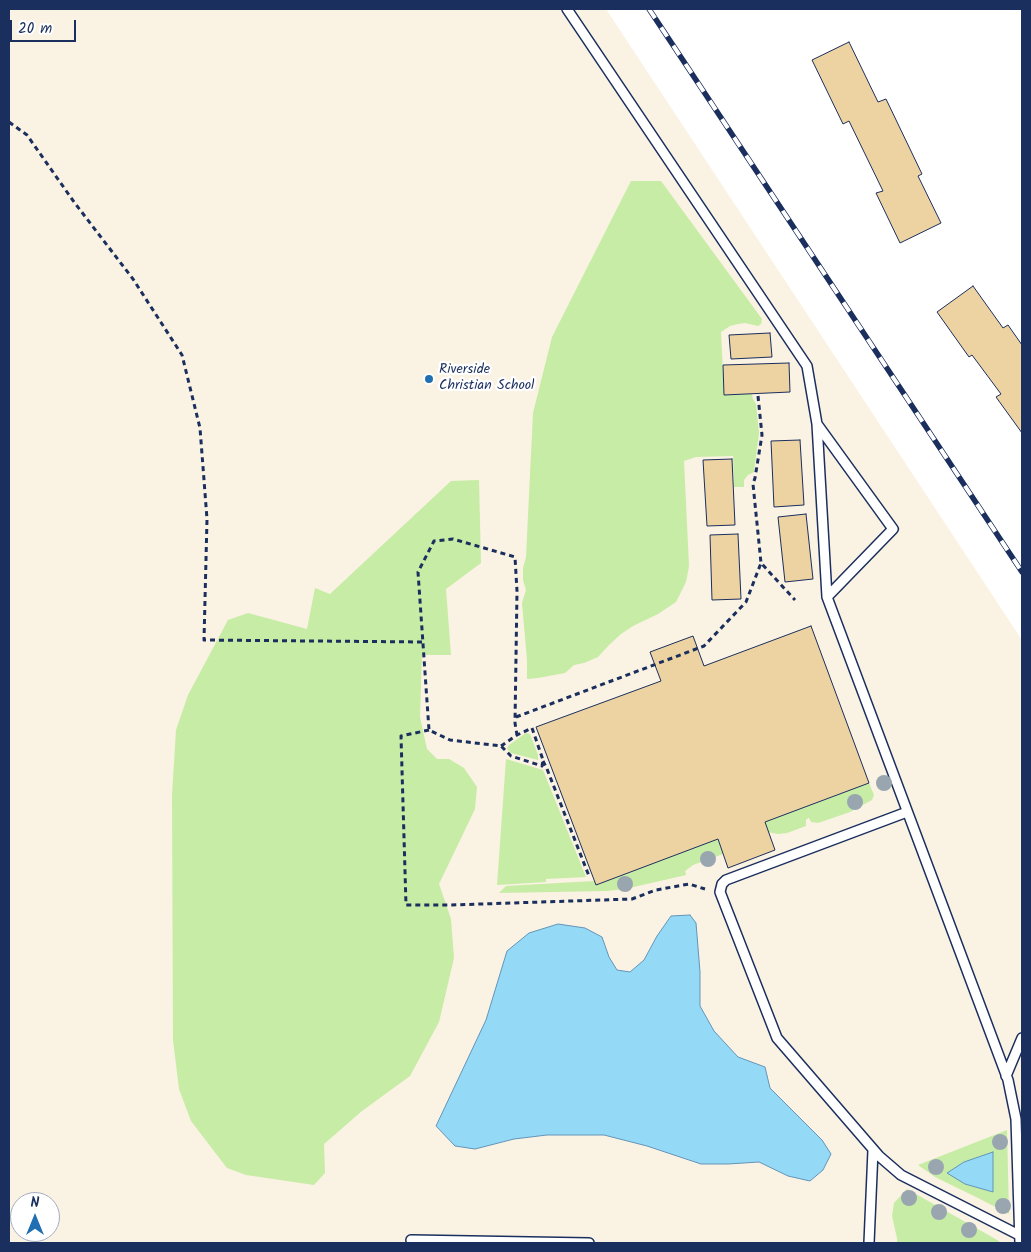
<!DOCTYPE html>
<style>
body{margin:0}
#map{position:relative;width:1031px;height:1252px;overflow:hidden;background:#fff;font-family:Kalam,sans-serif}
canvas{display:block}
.frame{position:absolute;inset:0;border:10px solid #1b2f5e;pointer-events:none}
.north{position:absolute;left:10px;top:1192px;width:50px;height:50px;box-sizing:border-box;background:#fff;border:1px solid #a4acbf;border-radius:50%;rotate:0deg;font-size:14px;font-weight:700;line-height:20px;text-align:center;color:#1b2f5e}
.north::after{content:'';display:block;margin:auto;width:18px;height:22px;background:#1f6fb2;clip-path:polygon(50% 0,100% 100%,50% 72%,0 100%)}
.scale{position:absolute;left:10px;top:20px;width:66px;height:22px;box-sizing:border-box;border:2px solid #1b2f5e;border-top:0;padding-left:6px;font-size:15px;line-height:18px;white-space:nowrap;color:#1b2f5e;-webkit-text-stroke:4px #fff;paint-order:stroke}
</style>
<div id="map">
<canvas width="1031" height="1252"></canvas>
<div class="frame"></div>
<div class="north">N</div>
<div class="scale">20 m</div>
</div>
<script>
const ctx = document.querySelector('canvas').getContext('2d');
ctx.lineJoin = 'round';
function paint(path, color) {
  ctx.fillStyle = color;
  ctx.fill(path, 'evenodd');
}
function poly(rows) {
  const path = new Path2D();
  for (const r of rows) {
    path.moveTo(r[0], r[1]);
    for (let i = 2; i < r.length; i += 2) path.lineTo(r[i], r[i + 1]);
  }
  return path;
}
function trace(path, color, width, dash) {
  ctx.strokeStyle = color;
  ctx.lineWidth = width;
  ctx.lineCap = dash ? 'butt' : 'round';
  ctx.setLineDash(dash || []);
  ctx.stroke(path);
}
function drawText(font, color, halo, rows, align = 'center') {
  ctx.font = font + ' Kalam,sans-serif';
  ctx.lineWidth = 4.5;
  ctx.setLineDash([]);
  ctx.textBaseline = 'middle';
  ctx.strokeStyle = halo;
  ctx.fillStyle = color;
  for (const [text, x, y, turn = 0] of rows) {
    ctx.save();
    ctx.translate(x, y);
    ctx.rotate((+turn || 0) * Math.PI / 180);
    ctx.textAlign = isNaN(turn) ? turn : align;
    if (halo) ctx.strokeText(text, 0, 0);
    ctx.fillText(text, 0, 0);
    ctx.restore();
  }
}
const built = poly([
 [9,9,606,9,1022,640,1022,1243,9,1243],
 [20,1202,50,1202,50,1232,20,1232]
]);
const green = poly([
 [631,181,661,181,762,319,761,324,758,326,745,323,738,324,730,326,721,332,724,394,752,394,753,399,756,404,759,433,754,472,748,475,744,480,744,487,734,487,733,456,696,457,684,461,689,566,686,582,676,602,658,614,633,626,621,634,609,645,598,657,584,663,574,665,565,673,538,678,527,679,527,660,522,603,526,590,523,580,523,568,526,557,533,413,552,337],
 [479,480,481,563,446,589,451,655,422,655,420,717,427,749,437,759,449,759,464,768,477,787,475,809,439,884,451,919,454,958,439,1022,410,1076,362,1111,324,1144,325,1173,314,1185,246,1175,227,1168,191,1121,179,1089,173,1040,172,795,176,730,188,695,228,620,248,613,307,629,315,588,330,594,451,481],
 [526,733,530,734,538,755,538,760,511,753,508,750,507,748,509,745],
 [506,759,543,770,586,877,546,879,546,882,497,885],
 [869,783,874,795,872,800,850,812,818,823,811,822,809,818,808,818,806,820,806,826,787,833,778,834,768,832,765,822],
 [718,839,723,854,693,865,685,871,686,875,625,889,607,891,499,893,506,886,594,881,596,885],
 [1007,1130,1009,1214,978,1198,935,1177,918,1165],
 [907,1189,999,1241,1000,1243,897,1243,897,1238,892,1216,894,1203]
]);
const water = poly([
 [690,915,696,923,700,972,700,1006,714,1031,738,1057,765,1067,770,1088,822,1140,831,1154,823,1170,810,1181,788,1176,759,1162,728,1164,701,1164,647,1146,604,1135,547,1135,514,1139,475,1149,455,1146,436,1126,486,1020,507,951,529,933,558,924,585,928,602,937,609,957,617,970,630,972,644,960,657,936,671,916,690,915],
 [993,1152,993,1192,965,1184,947,1173,964,1162,993,1152]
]);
const building = poly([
 [849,42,878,102,886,99,922,174,918,176,941,223,900,243,876,193,883,191,849,121,843,124,812,60,849,42],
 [973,286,1003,328,1008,325,1022,345,1022,433,996,397,1001,394,972,355,969,357,937,312,973,286],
 [770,333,772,357,731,359,729,335,770,333],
 [789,363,790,392,724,395,723,365,789,363],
 [800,440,804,505,774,507,771,441,800,440],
 [732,459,735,525,707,526,703,460,732,459],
 [806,514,813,579,785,582,778,517,806,514],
 [738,534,741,599,712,600,710,535,738,534],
 [811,626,869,783,765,822,775,850,728,868,718,839,596,885,536,727,661,681,650,652,693,636,704,666,811,626]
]);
const path = poly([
 [9,122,27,135,74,202,133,279,182,355,200,428,207,519,204,640,423,642],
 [758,396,762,435,755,478,753,484,761,563,795,600],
 [516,717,704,646,746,602,761,563],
 [429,730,401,736,406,905,451,905,632,899,656,890,689,884,705,889],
 [501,746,517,735,532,728,543,760,542,766,511,756,501,746,450,740,429,730,418,572,434,541,453,539,515,557,517,591,515,723,517,735],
 [543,761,547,769,589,876]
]);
const lane = poly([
 [567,9,807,366,817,424,827,597,1008,1080,1016,1119,1020,1243],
 [817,424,893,529,827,597],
 [907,812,726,880,722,884,720,892,777,1038,879,1156,901,1175,1019,1235],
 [1006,1076,1022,1038],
 [411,1240,589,1243],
 [869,1243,873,1150]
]);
const rail = poly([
 [649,9,1022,572]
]);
const trees = [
 [884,783],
 [855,802],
 [708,859],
 [625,884],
 [1000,1142],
 [936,1167],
 [909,1198],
 [1003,1206],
 [939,1212],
 [969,1230]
];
const markers = [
 [429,379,5,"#1f6fb2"]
];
const poiNames = [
 ["Riverside",439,371],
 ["Christian School",439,387]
];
paint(built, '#faf2e3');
paint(green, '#c7eca5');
paint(water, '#94d9f6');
trace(water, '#6495b9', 1);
paint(building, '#edd3a2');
trace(building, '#1b2f5e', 1);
trace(lane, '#1b2f5e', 12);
trace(path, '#1b2f5e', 3, [5, 4]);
trace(lane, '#fff', 9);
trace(rail, '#1b2f5e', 5.5);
trace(rail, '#fff', 4, [11]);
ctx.fillStyle = '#99a6b0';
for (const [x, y] of trees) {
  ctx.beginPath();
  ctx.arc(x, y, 8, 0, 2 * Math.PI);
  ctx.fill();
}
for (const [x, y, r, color] of markers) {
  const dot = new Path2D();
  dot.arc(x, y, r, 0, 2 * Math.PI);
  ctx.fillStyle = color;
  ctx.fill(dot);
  trace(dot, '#fff', 2);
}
drawText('14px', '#1b2f5e', '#fff', poiNames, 'left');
</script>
